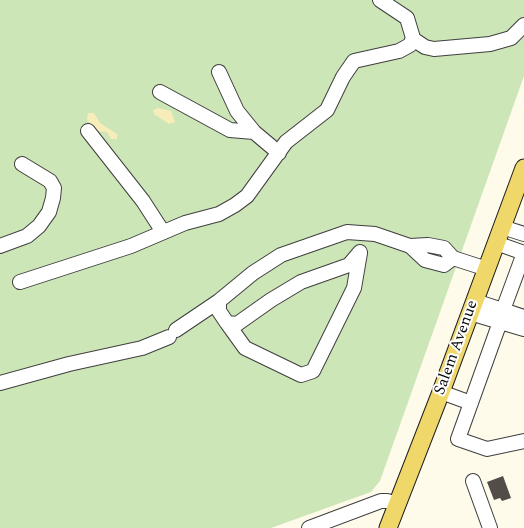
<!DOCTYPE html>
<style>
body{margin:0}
canvas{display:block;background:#fefbeb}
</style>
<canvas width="524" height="528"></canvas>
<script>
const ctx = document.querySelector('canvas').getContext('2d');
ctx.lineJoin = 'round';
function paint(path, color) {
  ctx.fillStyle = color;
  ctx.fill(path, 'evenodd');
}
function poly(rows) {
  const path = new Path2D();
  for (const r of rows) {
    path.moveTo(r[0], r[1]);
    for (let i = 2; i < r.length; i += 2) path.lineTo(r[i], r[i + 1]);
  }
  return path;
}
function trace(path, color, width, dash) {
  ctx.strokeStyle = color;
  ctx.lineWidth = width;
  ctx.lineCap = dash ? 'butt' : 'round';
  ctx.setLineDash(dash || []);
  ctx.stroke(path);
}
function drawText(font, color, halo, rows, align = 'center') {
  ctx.font = font + ' Spectral,serif';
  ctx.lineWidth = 4;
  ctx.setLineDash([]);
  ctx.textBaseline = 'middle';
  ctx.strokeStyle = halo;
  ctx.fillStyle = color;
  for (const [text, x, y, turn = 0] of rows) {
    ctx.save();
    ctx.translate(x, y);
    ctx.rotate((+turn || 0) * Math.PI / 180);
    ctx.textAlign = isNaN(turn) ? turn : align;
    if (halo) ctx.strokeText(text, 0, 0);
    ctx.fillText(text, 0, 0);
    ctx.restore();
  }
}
const green = poly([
 [0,0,524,0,524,76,380,481,371,492,271,528,0,528]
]);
const sand = poly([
 [158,108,171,111,175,122,169,124,154,114,153,110],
 [88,113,94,113,100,123,117,134,117,139,111,139,107,132,95,131,93,126,87,120]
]);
const building = poly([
 [503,476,511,498,502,501,500,498,494,500,487,482]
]);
const minor = poly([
 [413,39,425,47,434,49,490,44,511,38,524,25],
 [219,72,237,111,254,132],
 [160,92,230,130,254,132,279,153],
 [88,131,143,201,163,232],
 [502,227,524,234],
 [496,243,524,253],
 [0,246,27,236,39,226,49,212,53,198,54,188,50,181,22,164],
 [410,246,425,260,444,265,453,258],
 [20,282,131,246,185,223,219,214,235,205,247,196,286,142,327,110,343,77,354,61,399,51,410,45,413,38,407,18,380,0],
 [219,301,219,311,227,323,237,324,271,300,301,282,349,265,360,252],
 [475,301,524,317],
 [503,310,524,253],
 [470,313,524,329],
 [500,322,458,439,487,449,524,441],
 [227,323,245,348,301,375,313,371,354,288,360,253],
 [176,330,219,301,253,273,281,255,347,232,375,234,410,246,428,245,444,248,453,258,487,269],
 [0,383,69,364,142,348,169,337],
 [441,392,471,403],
 [473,481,490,528],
 [309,528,381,501,387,501,397,504]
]);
const major = poly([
 [388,528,441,392,524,168]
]);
const streetNames = [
 ["Salem Avenue",457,348,-70]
];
paint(green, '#cde6b7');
paint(sand, '#f7edba');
paint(building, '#534d49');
trace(minor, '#3f3f3f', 16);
trace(major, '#1d1d1d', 19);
trace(minor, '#fff', 14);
trace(major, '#f0d769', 17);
drawText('16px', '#0c0c0c', '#fff', streetNames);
</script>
